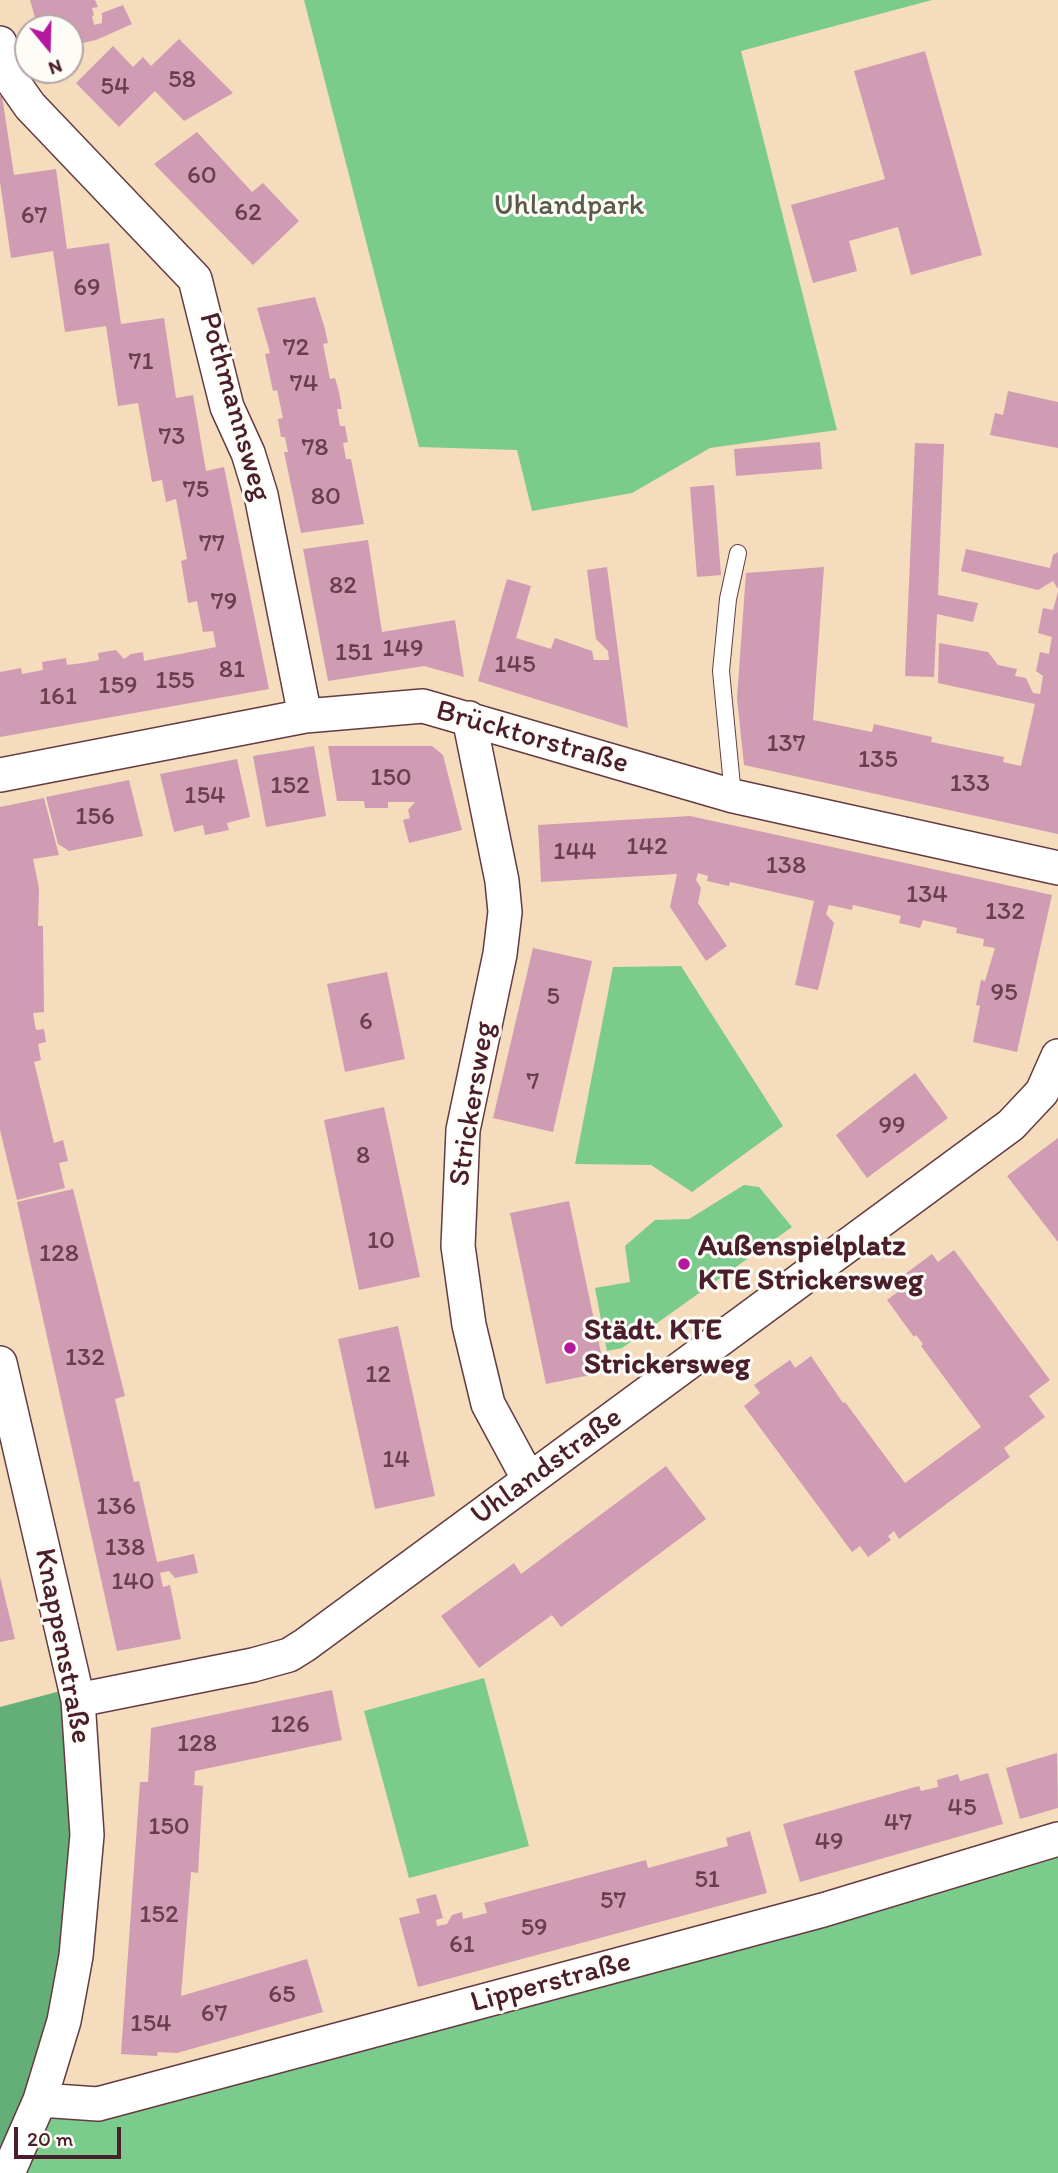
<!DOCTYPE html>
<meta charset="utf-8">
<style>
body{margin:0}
#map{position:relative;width:1058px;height:2173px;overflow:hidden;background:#f4dcbd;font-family:Itim,sans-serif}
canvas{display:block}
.north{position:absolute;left:14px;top:14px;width:70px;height:70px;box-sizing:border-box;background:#fdfcf7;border:2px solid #b5a4a5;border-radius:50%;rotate:161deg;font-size:19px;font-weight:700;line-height:28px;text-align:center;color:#4a1f2b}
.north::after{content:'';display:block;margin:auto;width:24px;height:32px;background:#b5179e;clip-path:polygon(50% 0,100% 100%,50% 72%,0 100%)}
.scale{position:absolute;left:14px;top:2127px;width:107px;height:32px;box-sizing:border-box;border:4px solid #4a1f2b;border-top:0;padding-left:9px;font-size:21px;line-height:24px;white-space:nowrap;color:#4a1f2b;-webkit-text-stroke:5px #fdfcf7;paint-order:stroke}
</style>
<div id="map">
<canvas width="1058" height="2173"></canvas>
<div class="north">N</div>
<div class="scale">20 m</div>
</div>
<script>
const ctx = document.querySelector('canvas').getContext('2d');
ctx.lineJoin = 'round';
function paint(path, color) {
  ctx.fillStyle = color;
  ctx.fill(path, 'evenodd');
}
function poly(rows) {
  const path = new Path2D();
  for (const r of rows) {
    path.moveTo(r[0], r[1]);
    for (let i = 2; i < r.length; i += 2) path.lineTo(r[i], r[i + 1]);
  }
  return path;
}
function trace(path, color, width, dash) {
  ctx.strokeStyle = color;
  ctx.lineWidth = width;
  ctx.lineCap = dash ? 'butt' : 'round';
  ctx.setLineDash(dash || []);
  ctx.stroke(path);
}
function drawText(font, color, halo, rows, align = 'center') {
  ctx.font = font + ' Itim,sans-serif';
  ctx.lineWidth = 6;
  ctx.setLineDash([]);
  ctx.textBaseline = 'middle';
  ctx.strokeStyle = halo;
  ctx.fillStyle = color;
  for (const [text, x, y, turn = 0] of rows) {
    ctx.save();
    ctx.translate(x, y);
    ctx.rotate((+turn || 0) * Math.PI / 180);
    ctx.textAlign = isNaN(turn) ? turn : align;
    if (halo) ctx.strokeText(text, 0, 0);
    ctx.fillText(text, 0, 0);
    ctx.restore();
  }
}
const green = poly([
 [304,0,932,0,741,51,837,430,710,448,632,493,532,511,517,450,419,447],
 [681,966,783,1126,692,1192,651,1165,575,1164,613,967],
 [744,1185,759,1187,792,1227,622,1348,607,1351,595,1288,630,1282,625,1246,655,1220,689,1219],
 [484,1678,529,1846,409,1878,364,1711],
 [1058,1838,1058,2173,12,2173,40,2103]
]);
const forest = poly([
 [68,1689,76,1950,0,2173,0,1707]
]);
const building = poly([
 [30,0,95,0,98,7,92,8,94,15,92,16,94,25,102,23,102,13,123,5,132,24,96,40,70,46,70,28,38,28],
 [179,39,233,93,184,121,155,91,119,127,76,83,113,46,133,67,143,57,151,66],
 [925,51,982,255,911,275,898,227,849,241,857,271,813,283,791,205,885,179,854,71],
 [0,96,2,96,14,175,56,169,67,249,109,243,121,324,164,318,176,398,193,395,206,471,224,467,269,689,0,737,0,672,21,668,22,674,43,670,42,662,66,658,67,665,83,663,99,660,98,653,116,650,124,659,131,654,143,652,144,661,216,647,213,631,203,632,197,601,188,603,181,561,187,559,176,499,166,502,162,480,152,482,138,403,118,406,106,326,65,332,53,251,11,258,0,182],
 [197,132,252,192,263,183,299,221,253,265,154,164],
 [315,297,325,329,328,343,323,344,330,379,335,378,339,392,342,409,337,409,340,426,345,426,348,442,343,443,346,459,351,459,364,524,301,533,284,452,288,452,285,437,281,437,278,419,283,418,277,390,273,391,265,354,270,353,257,308],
 [1008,391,1058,402,1058,448,990,435,995,413,1003,415],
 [820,442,822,469,736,476,734,449],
 [915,443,944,444,938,595,978,603,973,622,937,614,934,677,905,676],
 [714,485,721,575,697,577,690,487],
 [368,540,382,632,455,620,464,677,424,666,328,681,303,549],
 [966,549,1050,568,1053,555,1058,552,1058,589,1053,581,1038,590,961,571],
 [607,567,628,728,478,681,507,579,531,586,516,638,551,649,555,638,592,651,594,660,609,660,608,651,596,639,587,570],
 [824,567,813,720,872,732,874,724,932,737,931,742,1004,757,1003,762,1021,766,1035,704,938,683,939,643,988,652,998,665,1017,669,1015,676,1026,678,1033,693,1040,694,1043,676,1036,671,1040,652,1049,654,1052,637,1038,633,1043,608,1053,610,1058,592,1058,834,744,765,737,698,746,573],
 [314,746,326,816,266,827,253,756],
 [328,746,432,746,443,755,462,830,409,843,403,820,410,818,408,810,415,802,388,802,388,808,365,808,364,801,337,801],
 [237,759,250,817,227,823,229,830,205,835,203,825,174,832,160,774],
 [129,780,143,836,69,851,58,844,46,797],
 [44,798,59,855,33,859,39,888,38,926,43,926,44,1012,33,1013,36,1030,44,1029,46,1042,38,1044,41,1060,34,1062,54,1143,63,1140,68,1161,59,1163,65,1188,17,1200,0,1130,0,807],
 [690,816,1052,895,1017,1052,973,1042,980,1006,976,1005,981,980,985,981,995,948,983,946,984,939,956,933,957,928,923,920,920,928,899,923,901,916,853,905,852,910,829,905,826,914,834,923,818,990,795,985,814,901,730,882,729,886,707,881,708,876,698,873,696,880,701,888,698,903,727,946,706,961,670,907,677,874,541,882,538,825],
 [533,948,592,961,553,1132,493,1118],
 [387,972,405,1059,345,1072,327,984],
 [915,1073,948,1118,867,1178,836,1135],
 [384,1107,420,1277,359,1290,324,1120],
 [1058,1138,1058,1242,1007,1176],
 [73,1189,125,1396,115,1399,134,1482,139,1481,157,1562,194,1554,198,1573,175,1578,169,1571,160,1573,163,1587,170,1585,181,1639,117,1651,17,1202],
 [569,1201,605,1372,546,1384,510,1213],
 [954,1250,1050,1380,1029,1396,1045,1417,1004,1448,1010,1457,899,1539,894,1531,888,1536,891,1540,868,1557,860,1546,852,1552,744,1406,760,1393,754,1385,790,1360,795,1368,811,1356,843,1403,845,1402,905,1483,981,1427,921,1346,923,1344,916,1335,914,1337,887,1300,903,1288,897,1280,932,1254,938,1262],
 [398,1326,435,1496,375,1509,338,1339],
 [666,1466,706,1519,561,1627,552,1615,479,1668,441,1616,514,1563,521,1574],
 [0,1577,15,1639,0,1642],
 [332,1690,342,1740,195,1771,194,1785,203,1786,198,1873,191,1872,181,1996,307,1959,323,2012,177,2053,158,2052,157,2056,121,2054,140,1782,148,1782,151,1728],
 [1057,1753,1058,1808,1020,1819,1006,1768],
 [988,1773,1003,1824,800,1882,783,1824,919,1786,921,1791,938,1787,937,1780,958,1774,960,1781],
 [750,1831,767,1893,418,1987,399,1918,420,1913,416,1899,436,1894,443,1918,436,1920,437,1926,447,1924,452,1915,462,1912,463,1919,487,1913,484,1903,646,1860,648,1868,728,1846,726,1838]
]);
const lane = poly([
 [733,796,721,671,728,599,738,553]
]);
const street = poly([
 [0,43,9,76,30,106,195,279,227,407,248,453,261,495,305,716],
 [469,718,502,881,505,912,500,954,463,1130,458,1246,469,1325,488,1404,529,1480],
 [0,775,305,716,423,706,733,796,1058,868],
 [0,1363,78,1700,87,1835,76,1956,64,2021,40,2100,8,2173],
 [78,1700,253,1665,289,1655,305,1645,1011,1125,1042,1092,1058,1056],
 [40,2100,98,2104,823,1910,1058,1839]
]);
const markers = [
 [684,1264,7,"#b5179e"],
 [570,1348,7,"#b5179e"]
];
const numberNames = [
 ["58",182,80],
 ["54",115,87],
 ["60",202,176],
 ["62",248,213],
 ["67",34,216],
 ["69",87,288],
 ["72",296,348],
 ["71",141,362],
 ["74",304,384],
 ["73",172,437],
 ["78",315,448],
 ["75",196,490],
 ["80",326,497],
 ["77",212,544],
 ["82",343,586],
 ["79",224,602],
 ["149",403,649],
 ["151",354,653],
 ["145",515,665],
 ["81",232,670],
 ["155",175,681],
 ["159",118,686],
 ["161",58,697],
 ["137",786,744],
 ["135",878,760],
 ["150",391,778],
 ["133",970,784],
 ["152",290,786],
 ["154",205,796],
 ["156",95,817],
 ["142",647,847],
 ["144",575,852],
 ["138",786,866],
 ["134",927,895],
 ["132",1005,912],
 ["95",1004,993],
 ["5",553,997],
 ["6",366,1022],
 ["7",533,1082],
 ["99",892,1126],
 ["8",363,1156],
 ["10",381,1241],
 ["128",59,1254],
 ["132",85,1358],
 ["12",378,1375],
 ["14",396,1460],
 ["136",116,1507],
 ["138",125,1548],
 ["140",133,1582],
 ["126",290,1725],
 ["128",197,1744],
 ["45",962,1808],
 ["47",898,1823],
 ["150",169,1827],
 ["49",829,1842],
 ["51",707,1880],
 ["57",613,1901],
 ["152",159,1915],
 ["59",534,1928],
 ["61",462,1945],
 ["65",282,1995],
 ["67",214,2014],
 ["154",151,2024]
];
const parkNames = [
 ["Uhlandpark",569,206]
];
const streetNames = [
 ["Pothmannsweg",234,407,74],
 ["Brücktorstraße",532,738,16],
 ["Strickersweg",473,1104,-81],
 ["Uhlandstraße",547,1467,-36],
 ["Knappenstraße",62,1646,79],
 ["Lipperstraße",551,1983,-15]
];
const poiNames = [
 ["Außenspielplatz",698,1247],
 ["KTE Strickersweg",698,1281],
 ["Städt. KTE",584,1331],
 ["Strickersweg",584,1365]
];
paint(green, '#7bcb8c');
paint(forest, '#64af78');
paint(building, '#cf9cb3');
trace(lane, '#643b41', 18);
trace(street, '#643b41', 36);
trace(lane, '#fff', 16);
trace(street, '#fff', 33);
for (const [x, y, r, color] of markers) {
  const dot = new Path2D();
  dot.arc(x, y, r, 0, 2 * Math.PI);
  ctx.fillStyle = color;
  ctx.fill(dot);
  trace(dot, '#fdfcf7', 2.5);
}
drawText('26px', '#6b3e4d', null, numberNames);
drawText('30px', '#5b5b4d', '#fdfcf7', parkNames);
drawText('30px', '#4a1f2b', '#fdfcf7', streetNames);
drawText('bold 30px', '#4a1f2b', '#fdfcf7', poiNames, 'left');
</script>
